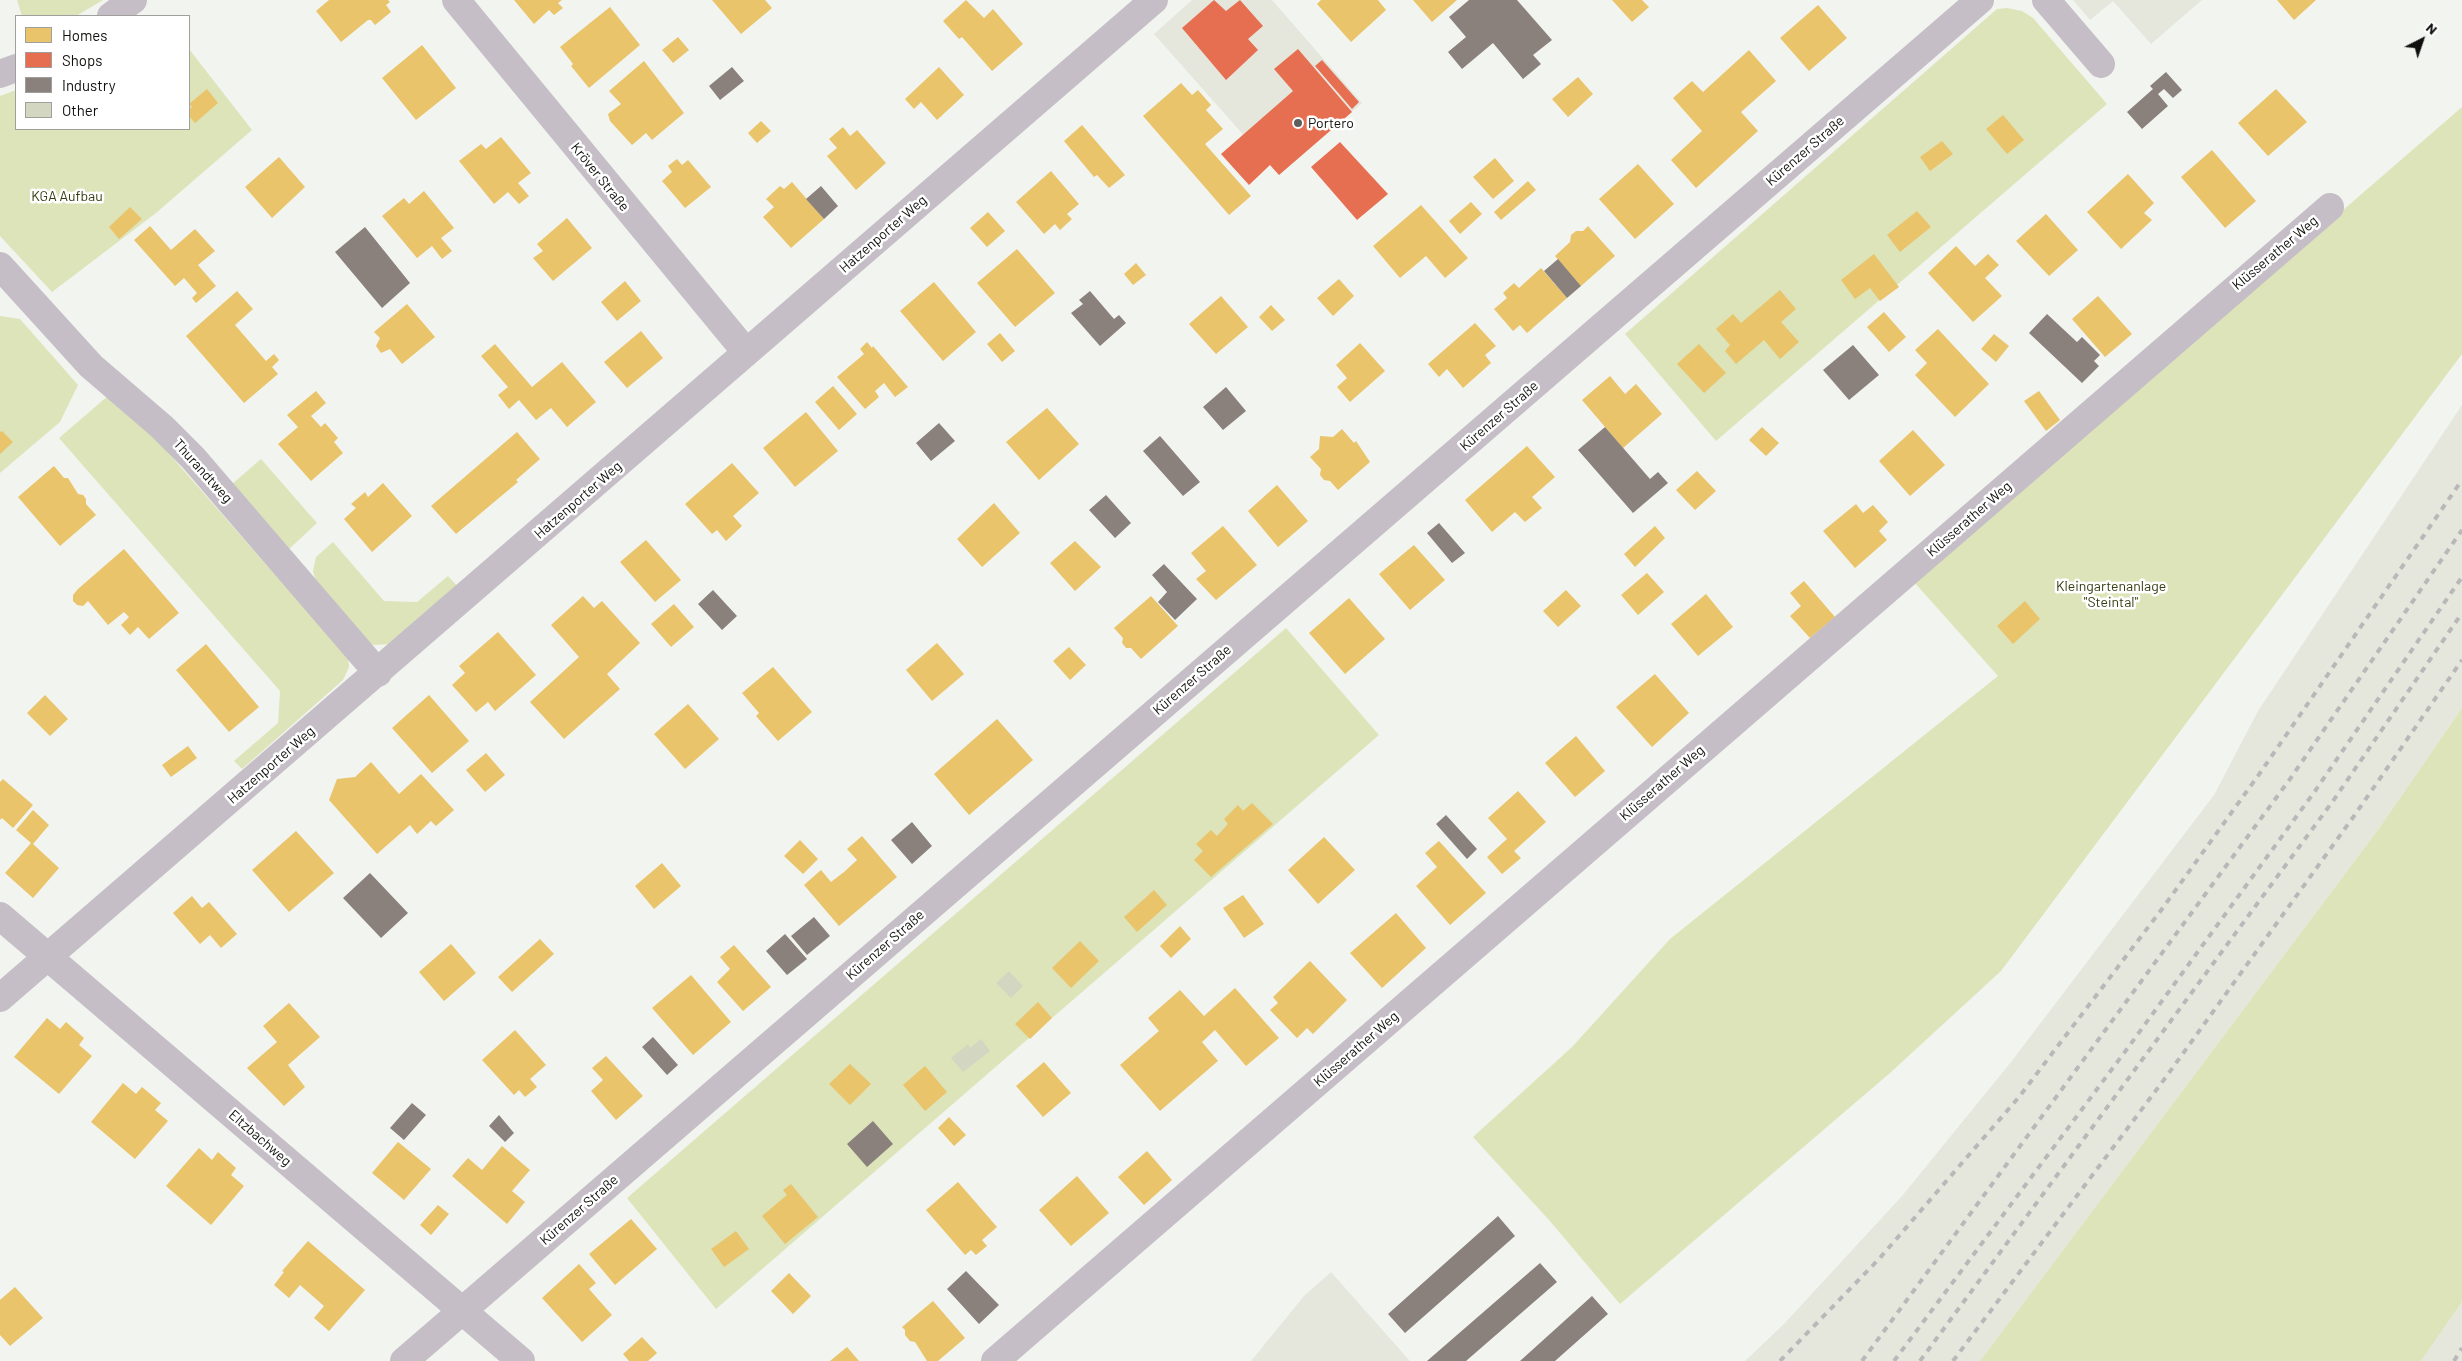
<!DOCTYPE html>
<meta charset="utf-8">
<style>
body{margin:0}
#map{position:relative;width:2462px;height:1361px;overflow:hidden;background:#f2f4ef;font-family:Barlow,sans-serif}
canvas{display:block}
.legend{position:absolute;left:15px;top:15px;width:175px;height:115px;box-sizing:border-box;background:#fff;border:1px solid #9f9f9e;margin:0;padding:6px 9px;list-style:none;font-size:15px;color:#0f0f0d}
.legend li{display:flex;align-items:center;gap:10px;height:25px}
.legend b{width:25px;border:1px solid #9f9f9e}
.north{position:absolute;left:2397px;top:15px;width:50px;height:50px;-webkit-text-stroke:4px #fff;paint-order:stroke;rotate:41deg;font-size:14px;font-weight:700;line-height:20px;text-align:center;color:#0f0f0d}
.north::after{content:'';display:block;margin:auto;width:18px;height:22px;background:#0f0f0d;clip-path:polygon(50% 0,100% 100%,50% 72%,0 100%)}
</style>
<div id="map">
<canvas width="2462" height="1361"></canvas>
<ul class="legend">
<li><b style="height:14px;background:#e9c46a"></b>Homes</li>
<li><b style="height:14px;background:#e76f51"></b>Shops</li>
<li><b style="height:14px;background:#8a817c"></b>Industry</li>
<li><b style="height:14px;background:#d3d6c1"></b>Other</li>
</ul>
<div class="north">N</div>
</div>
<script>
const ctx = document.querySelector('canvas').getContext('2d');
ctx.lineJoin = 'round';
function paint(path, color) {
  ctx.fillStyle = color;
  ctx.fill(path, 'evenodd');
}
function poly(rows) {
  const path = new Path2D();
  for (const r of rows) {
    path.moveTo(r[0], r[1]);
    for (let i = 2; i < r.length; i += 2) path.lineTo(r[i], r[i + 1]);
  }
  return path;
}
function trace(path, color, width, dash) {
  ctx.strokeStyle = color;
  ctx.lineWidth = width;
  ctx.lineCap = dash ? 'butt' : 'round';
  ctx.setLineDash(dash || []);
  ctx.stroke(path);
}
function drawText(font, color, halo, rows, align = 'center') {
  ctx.font = font + ' Barlow,sans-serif';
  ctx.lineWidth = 5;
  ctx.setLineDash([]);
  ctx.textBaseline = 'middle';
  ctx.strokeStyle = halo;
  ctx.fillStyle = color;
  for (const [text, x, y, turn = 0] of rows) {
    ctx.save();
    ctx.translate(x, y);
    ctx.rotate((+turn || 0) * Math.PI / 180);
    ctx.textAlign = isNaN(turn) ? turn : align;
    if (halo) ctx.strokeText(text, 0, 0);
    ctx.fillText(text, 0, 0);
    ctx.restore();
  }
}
const built = poly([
 [1192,0,1272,0,1362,103,1279,175,1154,34],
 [2073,0,2202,0,2151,44,2113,1,2090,20],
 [2462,405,2462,708,2380,827,1980,1361,1745,1361,1784,1324,1902,1196,2011,1062,2214,795,2258,711],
 [1331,1272,1410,1361,1251,1361,1304,1296],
 [2462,1302,2462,1361,2421,1361]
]);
const green = poly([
 [17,0,103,0,76,16,22,16],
 [2007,8,2022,11,2033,18,2107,104,1716,441,1625,334,1997,9],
 [189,49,252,130,156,213,52,292,0,236,0,96,16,90,16,129,189,129],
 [2462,107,2462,354,2001,971,1890,1073,1620,1304,1549,1220,1473,1137,1572,1047,1670,939,1998,676,1914,582],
 [0,316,20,319,78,385,60,422,0,473],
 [109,395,129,408,348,658,349,667,343,680,242,769,234,761,278,723,280,691,59,438],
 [261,459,317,523,288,550,231,485],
 [333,542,384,601,417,602,448,576,459,588,392,644,373,645,366,640,316,582,313,571,316,557],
 [1286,628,1379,735,716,1309,627,1198],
 [2462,708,2462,1302,2421,1361,1980,1361,2380,827]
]);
const homes = poly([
 [329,0,388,0,390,2,386,5,391,12,375,25,371,20,368,20,341,42,316,11],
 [514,0,562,0,558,3,563,8,554,15,549,10,534,24],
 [712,0,765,0,772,8,741,34],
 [966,0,984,18,993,9,1023,44,992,71,962,37,959,39,943,21],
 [1321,0,1378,0,1386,10,1351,42,1317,4],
 [1413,0,1457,0,1432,22],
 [1612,0,1642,0,1649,7,1632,22],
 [2277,0,2316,0,2294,20],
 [1818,5,1847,38,1809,71,1780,38],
 [610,7,640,45,589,88,571,66,573,64,560,47],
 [678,37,689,50,673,63,662,50],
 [422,45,456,88,416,120,382,78],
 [1749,50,1776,81,1741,112,1758,131,1696,188,1671,160,1702,131,1673,98,1692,81,1703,92],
 [644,61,684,113,652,140,646,133,632,145,610,121,608,114,621,104,609,91],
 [939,67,964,95,937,120,921,102,914,109,905,99],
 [1578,77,1593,94,1568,117,1552,99],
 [1181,83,1192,95,1198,90,1211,105,1206,110,1223,129,1205,144,1251,196,1229,215,1143,116],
 [207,89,218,103,195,123,189,116,189,110,192,107,189,104],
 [2276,89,2307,122,2268,156,2238,123],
 [2003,115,2024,140,2007,154,1986,129],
 [761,121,771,131,757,143,748,133],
 [1082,125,1125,175,1109,188,1097,175,1094,177,1064,141],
 [843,127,850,136,857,130,886,163,856,190,827,156,837,148,829,139],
 [501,137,531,173,518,183,529,196,519,204,508,192,494,204,459,161,481,144,486,149],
 [1942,141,1953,154,1930,171,1920,157],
 [2212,150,2256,201,2225,228,2181,177],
 [279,157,305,187,272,218,245,187],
 [1495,158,1514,181,1493,199,1473,177],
 [677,159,682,165,688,160,711,187,685,208,662,181,672,172,668,166],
 [1638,164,1674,204,1635,239,1599,199],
 [1051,171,1079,204,1067,214,1072,219,1060,230,1055,224,1044,234,1016,202],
 [2128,174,2154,203,2144,213,2152,220,2121,249,2087,212],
 [1528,181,1536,190,1501,220,1494,212],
 [792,182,824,219,791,248,763,217,774,207,766,199,780,186,784,189],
 [424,191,454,228,441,238,452,251,442,259,432,246,417,258,382,216,404,198,409,204],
 [1471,202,1482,214,1460,234,1449,221],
 [1421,205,1468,258,1445,278,1426,256,1400,278,1373,246],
 [130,207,142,219,119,239,109,227],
 [1917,211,1931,227,1900,252,1887,235],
 [988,212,1005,231,987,247,970,228],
 [2046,214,2078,250,2049,276,2016,241],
 [567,218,592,248,553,281,533,258,543,251,537,244],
 [150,226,171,250,195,229,215,251,198,265,216,286,196,303,192,298,197,293,184,278,175,286,134,240],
 [1588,226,1615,256,1581,286,1555,256,1570,242,1571,235,1576,231,1583,231],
 [1956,246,1975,266,1988,254,1999,265,1985,278,2002,296,1973,322,1928,273],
 [1017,249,1055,293,1015,327,977,283],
 [1874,254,1899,287,1880,301,1870,288,1855,299,1841,280],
 [1136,263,1146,275,1133,285,1124,274],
 [1541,268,1567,298,1527,333,1520,325,1513,331,1494,309,1507,298,1503,293,1514,283,1519,288],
 [1339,279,1354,296,1333,316,1317,298],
 [625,281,641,301,617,321,601,302],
 [934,282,976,332,943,361,900,311],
 [1780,290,1796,309,1781,322,1799,342,1780,359,1764,340,1736,364,1725,351,1730,345,1716,329,1733,314,1741,323],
 [237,291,253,309,235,325,266,361,274,354,279,360,272,367,278,374,244,403,186,336],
 [1221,296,1248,327,1216,354,1189,324],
 [2098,296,2132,334,2105,357,2072,319],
 [407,304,435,337,402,364,390,349,381,353,376,346,380,338,374,332],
 [1271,305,1285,320,1272,331,1259,317],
 [1884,312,1906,337,1889,352,1867,327],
 [1475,323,1496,346,1485,355,1491,363,1463,388,1447,369,1439,377,1428,364],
 [1938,329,1989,384,1955,417,1915,375,1927,363,1915,350],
 [641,331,663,358,627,388,604,362],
 [1000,333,1015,351,1002,362,987,344],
 [1994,334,2009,346,1996,362,1981,349],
 [867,342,872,348,873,346,908,387,895,397,884,383,875,391,879,397,865,409,837,377,864,354,860,349],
 [1360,343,1385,371,1350,402,1337,387,1347,378,1336,365],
 [495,344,532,387,562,362,596,402,567,427,551,408,536,420,519,400,509,409,498,395,508,387,481,356],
 [1699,344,1726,373,1704,393,1677,364],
 [1610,376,1625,394,1636,384,1662,414,1623,448,1582,400],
 [833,386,857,414,839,430,815,402],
 [316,391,326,403,311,416,321,427,325,423,338,438,334,442,343,453,311,481,278,444,298,427,287,415],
 [2039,391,2060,420,2046,431,2024,401],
 [1047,408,1079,444,1039,480,1006,442],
 [806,412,838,451,795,487,763,448],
 [1762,427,1779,443,1766,456,1749,440],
 [1342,429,1354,443,1356,441,1370,462,1338,490,1330,481,1324,480,1320,475,1321,469,1310,457,1319,449,1320,436,1333,437],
 [1913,430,1945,465,1910,496,1879,461],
 [2,431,13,442,0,454,0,432],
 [517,432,540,459,516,480,518,482,456,534,431,506],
 [1527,446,1555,477,1532,497,1542,508,1525,522,1515,512,1492,532,1465,500],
 [732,463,759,493,733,516,742,526,726,541,717,530,712,534,685,504],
 [54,466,64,478,68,478,78,494,83,495,86,499,86,504,96,515,60,546,18,497],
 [1697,471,1716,491,1695,510,1676,490],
 [383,483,412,516,372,552,344,519,356,508,351,504,365,492,368,497],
 [1277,485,1308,521,1278,547,1248,511],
 [994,503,1020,533,982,567,957,539],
 [1856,504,1863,513,1873,505,1888,522,1879,531,1887,540,1855,568,1823,531],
 [1223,526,1257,565,1216,600,1196,579,1206,571,1191,553],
 [1655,526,1665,538,1635,567,1624,554],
 [646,540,681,580,655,602,620,562],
 [1075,541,1101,567,1075,591,1050,563],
 [1414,545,1445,580,1410,610,1379,574],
 [124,549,179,613,149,639,138,627,130,635,121,625,129,617,124,612,108,625,88,601,83,606,77,605,73,601,73,595,78,589],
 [1647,573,1664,592,1638,615,1621,595],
 [1804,581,1835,617,1810,638,1790,616,1801,606,1790,593],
 [1566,590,1581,606,1558,627,1543,611],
 [1706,594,1733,627,1698,656,1671,624],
 [583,596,594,608,602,601,640,643,607,674,620,689,564,739,530,702,579,657,551,625],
 [1151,596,1178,626,1141,659,1131,648,1126,648,1122,643,1123,638,1114,628],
 [1349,598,1385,639,1345,674,1309,633],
 [2025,601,2040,619,2013,644,1997,626],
 [674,604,694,627,671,647,651,624],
 [498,632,536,675,495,711,488,702,476,712,452,685,465,673,459,666],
 [937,643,964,674,932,701,906,670],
 [206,644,259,707,229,732,176,670],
 [1069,647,1086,665,1070,680,1053,661],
 [773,667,812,712,778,741,756,716,759,713,742,693],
 [1655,674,1689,713,1652,747,1616,707],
 [45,695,68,719,50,736,27,713],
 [429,695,469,741,432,773,392,728],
 [688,704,719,739,685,769,654,734],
 [997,719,1033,760,969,815,934,774],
 [1576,736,1605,771,1575,797,1545,763],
 [188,746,197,758,171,777,162,765],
 [486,753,505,775,485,792,466,770],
 [371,762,399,794,421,774,454,810,436,826,431,821,417,834,410,825,377,854,329,800,337,779,355,777],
 [3,779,33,805,13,828,2,818,0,820,0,782],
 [1518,791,1546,822,1514,851,1521,858,1502,874,1487,857,1507,839,1488,818],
 [1252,803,1273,824,1211,877,1194,860,1203,851,1196,844,1211,830,1217,836,1228,824,1224,819,1238,805,1243,811],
 [33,810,49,825,33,844,59,868,33,898,5,873,31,843,16,830],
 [296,831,334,873,289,912,252,870],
 [862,836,897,877,839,926,804,885,821,870,831,882,844,872,857,860,847,849],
 [1324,837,1355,870,1318,904,1288,870],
 [800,840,818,859,803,874,784,856],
 [1439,841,1486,893,1450,925,1416,886,1437,867,1425,853],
 [662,863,681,886,654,909,635,886],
 [1154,890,1167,905,1137,932,1124,917],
 [1243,895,1264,924,1244,938,1223,908],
 [192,896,202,908,209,902,237,934,221,948,210,935,200,944,173,913],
 [1396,913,1426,948,1382,988,1350,953],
 [1180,926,1191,939,1171,958,1160,946],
 [540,939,554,954,512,992,498,977],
 [1080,941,1099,961,1071,988,1052,968],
 [451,944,476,973,444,1001,419,972],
 [734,945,771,987,743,1011,717,982,730,969,720,957],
 [1310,961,1347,1000,1313,1034,1307,1028,1297,1038,1270,1010,1278,1003,1273,997],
 [691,975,731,1022,693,1055,652,1008],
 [1235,988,1279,1038,1246,1066,1215,1030,1202,1042,1218,1061,1160,1111,1120,1065,1159,1031,1148,1018,1180,990,1204,1016],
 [1038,1002,1052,1018,1030,1039,1015,1024],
 [289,1003,320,1037,288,1065,305,1087,284,1106,247,1068,277,1042,263,1026],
 [47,1018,60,1029,66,1022,84,1038,79,1045,92,1056,59,1094,14,1057],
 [515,1030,546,1065,530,1079,537,1087,525,1097,519,1090,514,1095,482,1060],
 [606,1056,643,1096,616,1120,591,1091,603,1080,592,1068],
 [1044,1062,1071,1093,1043,1117,1016,1086],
 [850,1064,871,1084,850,1105,829,1084],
 [925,1066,947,1092,925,1111,903,1085],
 [123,1083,136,1094,142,1087,161,1103,155,1110,168,1121,135,1159,91,1122],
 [949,1117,966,1135,954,1146,938,1128],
 [398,1142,431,1169,404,1200,372,1173],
 [502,1146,530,1170,512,1191,525,1202,507,1224,452,1176,468,1158,482,1170],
 [199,1148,212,1160,218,1152,236,1168,231,1175,244,1186,211,1225,166,1186],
 [1147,1151,1172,1180,1144,1205,1118,1177],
 [1077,1176,1109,1213,1071,1246,1039,1210],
 [958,1182,997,1227,982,1240,987,1246,976,1255,971,1250,965,1255,926,1210],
 [791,1184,818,1217,785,1244,762,1216,787,1195,783,1190],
 [438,1205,449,1214,431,1235,420,1225],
 [631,1219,657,1249,615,1285,589,1254],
 [736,1231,749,1249,724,1267,711,1249],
 [308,1241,365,1290,329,1331,314,1318,324,1306,300,1285,289,1298,274,1285,284,1272,282,1271],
 [579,1264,596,1283,589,1289,612,1315,582,1342,542,1298],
 [789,1273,811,1296,793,1314,771,1291],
 [15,1287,43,1318,10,1346,0,1335,0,1300],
 [933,1301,965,1338,938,1361,927,1361,915,1342,910,1341,905,1335,905,1330,902,1327],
 [642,1337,657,1353,648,1361,629,1361,623,1354],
 [847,1347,859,1361,830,1361]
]);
const shops = poly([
 [1214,0,1226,11,1240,0,1263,26,1248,39,1258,50,1226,80,1182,28],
 [1298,49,1352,112,1279,175,1270,165,1249,185,1221,154,1293,91,1274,69],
 [1322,60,1359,102,1352,109,1315,66],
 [1340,142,1388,194,1357,220,1311,167]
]);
const industry = poly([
 [1469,0,1517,0,1552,40,1533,55,1541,64,1523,79,1493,43,1462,69,1448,52,1466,37,1449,17],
 [732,67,744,81,720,100,709,86],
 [2166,72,2182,90,2173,98,2164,89,2158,94,2168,106,2142,129,2127,112,2153,89,2150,86],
 [821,186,838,206,824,219,806,199],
 [365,227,410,283,382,308,335,252],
 [1558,259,1581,286,1567,298,1544,271],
 [1090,291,1114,319,1119,315,1126,323,1100,346,1071,313,1083,304,1079,300],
 [2047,314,2077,342,2082,337,2100,355,2094,361,2099,366,2082,383,2029,333],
 [1853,345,1879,375,1849,400,1823,370],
 [1226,387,1246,411,1223,430,1203,407],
 [939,423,955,441,931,461,916,443],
 [1605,427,1650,479,1658,472,1668,483,1633,513,1578,450],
 [1160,436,1200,482,1183,496,1143,451],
 [1106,495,1131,523,1115,538,1089,510],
 [1439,523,1465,553,1452,563,1427,533],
 [1164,564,1197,599,1175,620,1158,602,1167,592,1152,575],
 [713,590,737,616,722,630,698,604],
 [1446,815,1477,849,1467,859,1436,824],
 [912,822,932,846,912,864,891,840],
 [370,873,408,913,381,938,343,898],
 [814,917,830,936,807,955,791,936],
 [785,934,807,959,787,975,766,951],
 [653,1037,678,1065,667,1075,642,1047],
 [412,1103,426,1115,404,1140,390,1128],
 [499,1115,514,1133,505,1142,489,1126],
 [873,1121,893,1144,867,1167,847,1144],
 [1498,1216,1515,1236,1405,1333,1388,1314],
 [1540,1263,1557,1282,1466,1361,1427,1361],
 [966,1271,999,1305,979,1324,947,1289],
 [1592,1296,1608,1314,1555,1361,1520,1361]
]);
const building = poly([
 [1009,971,1023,986,1011,998,996,983],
 [981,1039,990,1051,963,1072,951,1058,968,1044,970,1048]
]);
const street = poly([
 [456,0,746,352],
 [2046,0,2101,64],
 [111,16,133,0],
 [0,74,16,68],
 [0,266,91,366,162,427,193,458,378,673],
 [0,916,521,1361],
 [0,998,1154,0],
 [404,1361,1980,0],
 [995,1361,2330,207]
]);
const rail = poly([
 [1780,1361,1879,1259,2019,1097,2162,909,2260,773,2462,480],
 [1862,1361,2290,779,2462,530],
 [1894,1361,2127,1049,2315,791,2462,577],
 [1920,1361,2333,801,2462,613],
 [1953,1361,2166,1077,2354,816,2462,660],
 [2454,1361,2462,1348]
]);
const markers = [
 [1298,123,5,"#5e5f5c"]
];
const poiNames = [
 ["Portero",1308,123]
];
const streetNames = [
 ["Kürenzer Straße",1805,151,-41],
 ["Kröver Straße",600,177,51],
 ["Hatzenporter Weg",883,234,-41],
 ["Klüsserather Weg",2275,253,-40],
 ["Kürenzer Straße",1499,416,-41],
 ["Thurandtweg",203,471,48],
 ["Hatzenporter Weg",578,500,-41],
 ["Klüsserather Weg",1969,519,-41],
 ["Kürenzer Straße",1192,680,-41],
 ["Hatzenporter Weg",271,765,-41],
 ["Klüsserather Weg",1662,783,-41],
 ["Kürenzer Straße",885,945,-41],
 ["Klüsserather Weg",1356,1049,-41],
 ["Eltzbachweg",260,1138,41],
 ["Kürenzer Straße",579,1210,-41]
];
const parkNames = [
 ["KGA Aufbau",67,196],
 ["Kleingartenanlage",2111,586],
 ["\"Steintal\"",2111,602]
];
paint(built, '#e5e7dd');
paint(green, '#dde4ba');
paint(homes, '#e9c46a');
paint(shops, '#e76f51');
paint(industry, '#8a817c');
paint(building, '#d3d6c1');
trace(street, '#c5bec7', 28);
trace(rail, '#bab7b9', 4, [6, 6]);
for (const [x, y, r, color] of markers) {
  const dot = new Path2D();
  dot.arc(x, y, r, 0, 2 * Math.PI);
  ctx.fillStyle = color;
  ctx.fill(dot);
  trace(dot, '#fff', 2);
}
drawText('14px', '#0f0f0d', '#fff', poiNames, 'left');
drawText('14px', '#0f0f0d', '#fff', streetNames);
drawText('14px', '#373c13', '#fff', parkNames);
</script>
